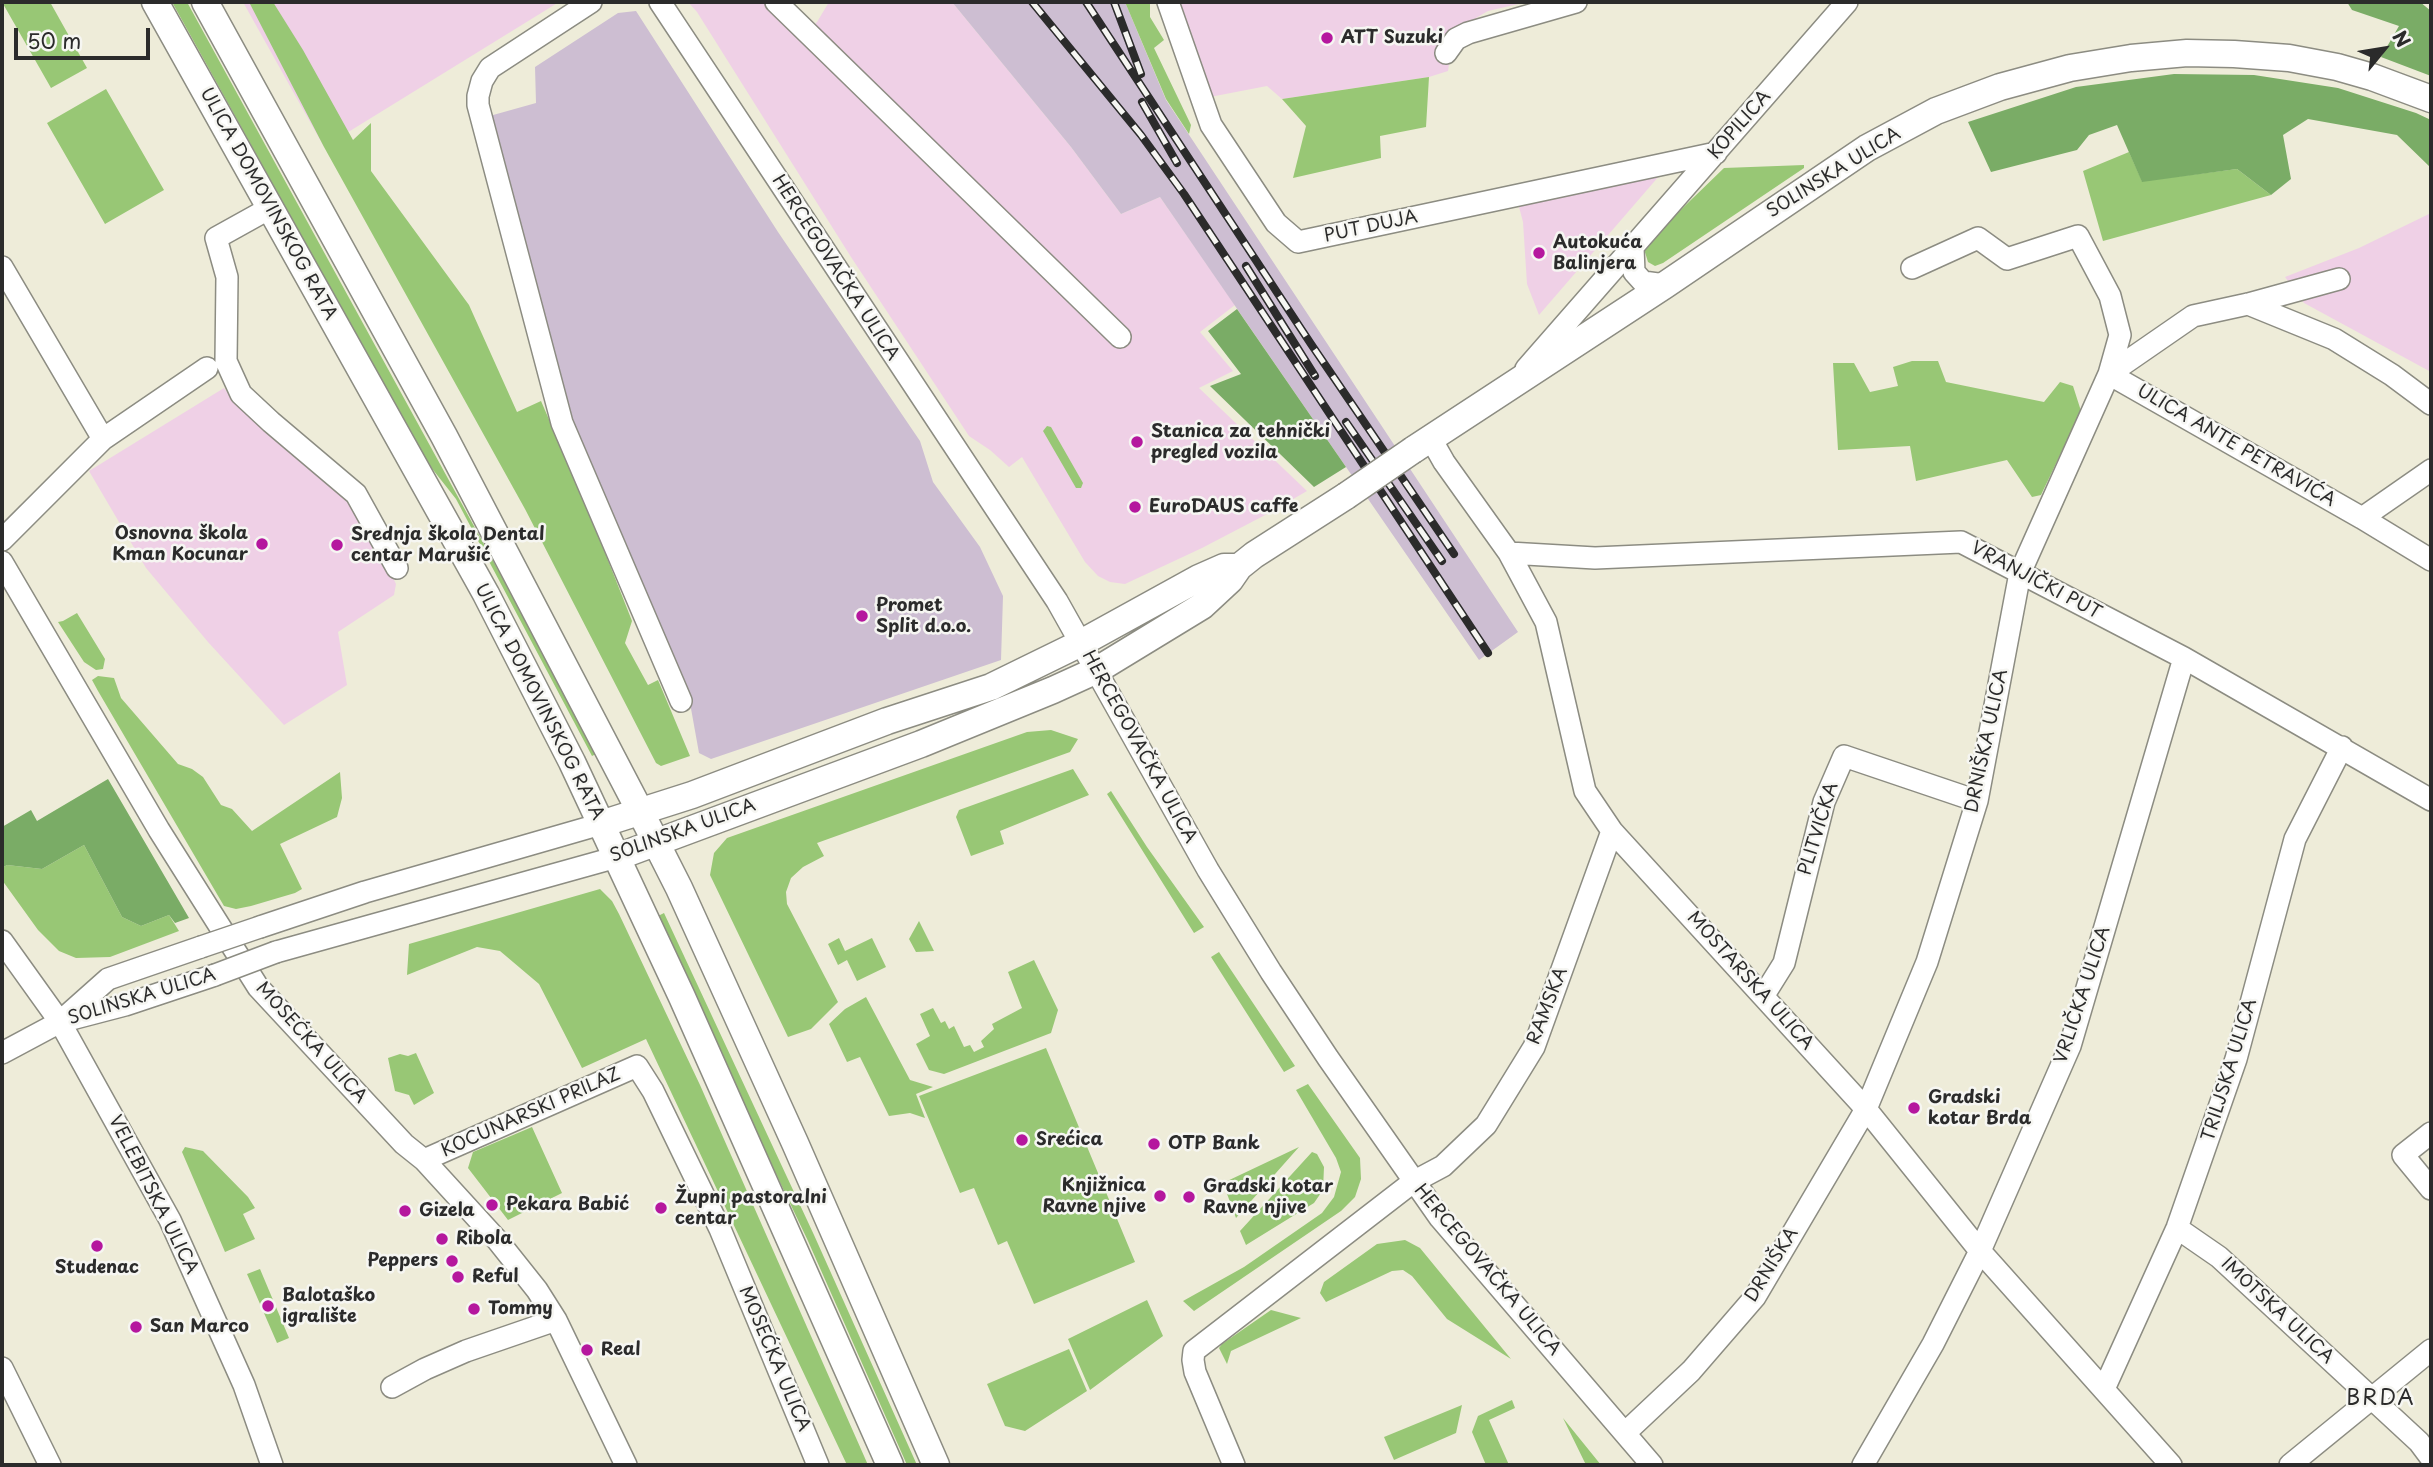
<!DOCTYPE html>
<meta charset="utf-8">
<style>
body{margin:0}
#map{position:relative;width:2433px;height:1467px;overflow:hidden;background:#eeecd9;font-family:"Playpen Sans",sans-serif}
canvas{display:block}
.frame{position:absolute;inset:0;border:4px solid #2b2b2b;pointer-events:none}
.north{position:absolute;left:2349px;top:14px;width:70px;height:70px;-webkit-text-stroke:5px #f6f6f2;paint-order:stroke;rotate:60deg;font-size:19px;font-weight:700;line-height:28px;text-align:center;color:#2b2b2b}
.north::after{content:'';display:block;margin:auto;width:24px;height:32px;background:#2b2b2b;clip-path:polygon(50% 0,100% 100%,50% 72%,0 100%)}
.scale{position:absolute;left:14px;top:28px;width:136px;height:32px;box-sizing:border-box;border:4px solid #2b2b2b;border-top:0;padding-left:9px;font-size:21px;line-height:24px;white-space:nowrap;color:#2b2b2b;-webkit-text-stroke:5px #f6f6f2;paint-order:stroke}
</style>
<div id="map">
<canvas width="2433" height="1467"></canvas>
<div class="frame"></div>
<div class="north">N</div>
<div class="scale">50 m</div>
</div>
<script>
const ctx = document.querySelector('canvas').getContext('2d');
ctx.lineJoin = 'round';
function paint(path, color) {
  ctx.fillStyle = color;
  ctx.fill(path, 'evenodd');
}
function poly(rows) {
  const path = new Path2D();
  for (const r of rows) {
    path.moveTo(r[0], r[1]);
    for (let i = 2; i < r.length; i += 2) path.lineTo(r[i], r[i + 1]);
  }
  return path;
}
function trace(path, color, width, dash) {
  ctx.strokeStyle = color;
  ctx.lineWidth = width;
  ctx.lineCap = dash ? 'butt' : 'round';
  ctx.setLineDash(dash || []);
  ctx.stroke(path);
}
function drawText(font, color, halo, rows, align = 'center') {
  ctx.font = font + ' "Playpen Sans",sans-serif';
  ctx.lineWidth = 5;
  ctx.setLineDash([]);
  ctx.textBaseline = 'middle';
  ctx.strokeStyle = halo;
  ctx.fillStyle = color;
  for (const [text, x, y, turn = 0] of rows) {
    ctx.save();
    ctx.translate(x, y);
    ctx.rotate((+turn || 0) * Math.PI / 180);
    ctx.textAlign = isNaN(turn) ? turn : align;
    if (halo) ctx.strokeText(text, 0, 0);
    ctx.fillText(text, 0, 0);
    ctx.restore();
  }
}
const built = poly([
 [243,2,559,2,324,147],
 [688,2,763,2,801,40,817,22,829,2,952,2,1071,147,1121,214,1160,197,1235,305,1200,332,1233,371,1199,388,1307,491,1269,513,1202,548,1125,584,1110,582,1098,576,1085,562,1022,457,1009,467,990,450,969,436,851,257,697,12],
 [1180,2,1527,2,1488,11,1445,36,1450,57,1448,71,1429,77,1282,99,1267,86,1210,97],
 [1666,168,1539,315,1527,284,1523,222,1518,203],
 [2431,213,2431,372,2304,303,2285,277,2359,248],
 [224,388,233,400,359,509,396,584,394,595,338,632,347,685,284,725,208,642,146,568,89,471]
]);
const industrial = poly([
 [952,2,1125,2,1166,100,1518,632,1479,660,1160,197,1121,214,1071,147],
 [636,11,778,232,920,441,933,482,980,547,1003,596,1001,660,711,759,699,753,690,703,569,422,486,117,536,103,535,67,618,13]
]);
const green = poly([
 [2,2,50,2,87,68,51,88],
 [172,2,187,2,503,579,596,754,592,756,456,499,430,466,411,434],
 [249,2,273,2,303,50,353,140,371,123,371,171,469,305,517,412,541,401,587,507,632,621,625,643,648,685,658,680,690,756,661,766,656,763,525,509,324,147],
 [1125,2,1150,2,1150,17,1164,40,1154,48,1191,125,1189,134,1166,99],
 [1429,77,1426,127,1380,136,1381,158,1293,178,1306,126,1282,99],
 [106,89,164,190,105,224,47,123],
 [2129,152,2142,181,2237,169,2271,195,2103,241,2083,171],
 [1804,165,1804,168,1663,263,1655,266,1648,262,1644,249,1663,227,1724,168],
 [1912,361,1938,361,1946,382,2044,402,2060,382,2073,386,2081,411,2041,495,2032,497,2007,460,1916,481,1910,446,1838,450,1833,363,1854,363,1870,392,1898,386,1893,367],
 [1047,426,1051,427,1083,483,1081,488,1076,488,1043,431],
 [77,613,105,659,103,669,96,670,84,662,58,622,63,621],
 [98,676,114,678,121,698,178,764,192,769,203,777,221,805,232,809,252,831,340,772,342,798,337,817,280,844,302,889,295,893,251,906,236,909,224,906,98,691,92,680],
 [1051,730,1078,739,1070,752,817,843,824,856,803,867,791,878,786,892,787,904,838,1002,811,1029,788,1037,710,875,714,853,727,838,1027,732],
 [1073,769,1089,795,1000,831,1004,844,971,856,956,817,959,810],
 [1111,791,1147,847,1204,927,1194,933,1107,794],
 [84,845,122,917,141,926,169,915,179,931,110,957,76,958,59,951,38,930,2,880,2,868,7,865,42,869],
 [600,889,612,901,619,914,700,1085,868,1465,847,1465,646,1039,582,1068,539,984,500,951,477,947,407,975,409,944],
 [664,913,814,1235,917,1465,907,1465,808,1241,654,918],
 [919,921,934,951,916,952,909,939],
 [839,938,845,951,872,938,886,967,857,981,847,960,838,965,828,944],
 [1219,952,1295,1066,1284,1072,1211,957],
 [1034,960,1058,1010,1051,1033,944,1074,929,1070,916,1044,930,1036,920,1014,933,1008,941,1023,945,1021,949,1029,954,1026,964,1047,970,1045,974,1052,984,1047,981,1041,994,1029,992,1024,1022,1008,1008,972],
 [866,997,910,1080,933,1087,916,1094,925,1118,910,1113,889,1116,860,1057,847,1062,829,1024,845,1009],
 [1046,1048,1135,1262,1034,1304,1007,1241,998,1245,974,1188,960,1193,919,1096],
 [416,1053,434,1093,414,1105,409,1095,395,1091,388,1058,400,1054,408,1056],
 [1308,1084,1360,1158,1361,1179,1355,1197,1341,1211,1194,1311,1183,1301,1244,1267,1322,1213,1334,1197,1341,1172,1336,1158,1296,1090],
 [532,1127,562,1193,508,1220,468,1168,473,1152],
 [185,1147,203,1151,248,1197,255,1208,243,1214,255,1239,225,1252,182,1152],
 [1299,1147,1236,1218,1223,1183],
 [1312,1152,1317,1154,1324,1167,1323,1190,1314,1203,1246,1245,1240,1231],
 [1405,1240,1420,1248,1511,1359,1447,1319,1412,1276,1403,1270,1392,1271,1326,1302,1320,1293,1324,1282,1377,1244],
 [260,1269,289,1338,277,1343,247,1274],
 [1147,1300,1163,1336,1090,1390,1068,1339],
 [1271,1310,1301,1318,1231,1351,1227,1364,1219,1348,1222,1344],
 [1069,1349,1087,1391,1025,1431,1005,1426,987,1384],
 [1512,1400,1515,1408,1489,1420,1509,1465,1486,1465,1472,1432,1478,1416],
 [1462,1405,1456,1433,1394,1460,1384,1437],
 [1563,1418,1601,1465,1586,1465]
]);
const forest = poly([
 [2347,2,2420,2,2431,11,2431,76,2381,57,2399,26,2352,10],
 [2174,74,2254,75,2338,88,2416,113,2431,120,2431,168,2397,135,2308,119,2283,135,2291,179,2271,195,2237,169,2142,182,2117,125,2089,135,2077,150,1991,172,1968,122,2076,87],
 [1237,309,1346,467,1314,487,1210,386,1241,374,1208,331],
 [108,779,189,918,175,923,169,915,141,926,122,917,84,845,42,869,7,865,2,868,2,827,31,810,37,821]
]);
const minor = poly([
 [591,2,490,68,482,81,478,96,478,105,562,423,681,701],
 [660,2,1057,601,1208,870,1271,972,1328,1058,1440,1218,1652,1465],
 [776,2,1120,337],
 [1168,2,1211,125,1276,223,1298,242,1716,153],
 [1446,53,1456,39,1468,33,1576,2],
 [270,208,216,238,227,277,226,361,241,394,271,422,356,494,397,568],
 [1633,248,1634,272,1643,282,1665,285],
 [2,267,103,439],
 [2339,279,2248,304,2193,316,2109,374,2362,518,2431,560],
 [2248,304,2334,339,2392,375,2431,404],
 [1526,369,1847,2],
 [1431,439,1444,462,1509,553,1546,622,1585,791,1612,831,1866,1109,1980,1251,2171,1465],
 [2362,518,2431,470],
 [2,540,103,439,207,368],
 [1509,553,1595,558,1961,542,2184,658,2431,800],
 [2,562,159,830,258,987,404,1144,424,1160,498,1241,537,1290,556,1320,626,1465],
 [260,927,365,892,601,824],
 [2,941,60,1022,170,1220,244,1385,272,1465],
 [276,952,617,857],
 [1764,995,1784,963,1824,802,1844,756,1977,801],
 [63,1019,108,979,201,947],
 [2,1053,60,1022,125,1005,215,975],
 [2431,1133,2403,1155,2431,1189],
 [424,1160,637,1066,653,1091,720,1229,818,1465],
 [2177,1228,2219,1257,2419,1442,2431,1458],
 [2,1368,50,1465],
 [392,1387,425,1369,466,1351,556,1320],
 [2104,1389,2177,1228,2236,1059,2295,839,2342,747],
 [1625,1433,1691,1371,1755,1297,1866,1109,1927,962,1977,801,2020,573,2109,374,2120,335,2110,296,2078,236,2007,259,1978,238,1912,268],
 [1234,1465,1195,1372,1193,1360,1194,1351,1413,1182,1443,1166,1486,1125,1534,1047,1612,831],
 [1863,1465,1933,1344,1980,1251,2070,1046,2184,658],
 [2290,1465,2431,1350]
]);
const major = poly([
 [155,2,486,594,572,762,682,997,890,1465],
 [205,2,444,436,641,813,679,888,795,1143,936,1465],
 [1413,450,1665,285,1867,148,1936,111,2000,87,2070,68,2131,58,2187,53,2234,54,2289,58,2337,67,2372,77,2431,99],
 [601,824,692,795,887,721,991,687,1081,643,1199,578,1224,567,1239,567],
 [617,857,921,744,1053,690,1097,670,1202,606,1230,580,1239,567,1254,555,1346,496]
]);
const rail = poly([
 [1032,2,1141,135,1184,194,1488,653],
 [1086,2,1311,344,1454,554],
 [1114,2,1141,74],
 [1142,102,1177,163],
 [1246,266,1315,376],
 [1346,422,1442,561]
]);
const minorBridge = poly([
 [201,947,260,927],
 [215,975,276,952]
]);
const majorBridge = poly([
 [1346,496,1413,450]
]);
const markers = [
 [1327,38,7,"#b5179e"],
 [1539,253,7,"#b5179e"],
 [1137,442,7,"#b5179e"],
 [1135,507,7,"#b5179e"],
 [262,544,7,"#b5179e"],
 [337,545,7,"#b5179e"],
 [862,616,7,"#b5179e"],
 [1914,1108,7,"#b5179e"],
 [1022,1140,7,"#b5179e"],
 [1154,1144,7,"#b5179e"],
 [1160,1196,7,"#b5179e"],
 [1189,1197,7,"#b5179e"],
 [492,1205,7,"#b5179e"],
 [661,1208,7,"#b5179e"],
 [405,1211,7,"#b5179e"],
 [442,1239,7,"#b5179e"],
 [97,1246,7,"#b5179e"],
 [452,1261,7,"#b5179e"],
 [458,1277,7,"#b5179e"],
 [268,1306,7,"#b5179e"],
 [474,1309,7,"#b5179e"],
 [136,1327,7,"#b5179e"],
 [587,1350,7,"#b5179e"]
];
const poiNames = [
 ["ATT Suzuki",1341,38],
 ["Autokuća",1553,243],
 ["Balinjera",1553,264],
 ["Stanica za tehnički",1151,432],
 ["pregled vozila",1151,453],
 ["EuroDAUS caffe",1149,507],
 ["Osnovna škola",248,534,"right"],
 ["Kman Kocunar",248,555,"right"],
 ["Srednja škola Dental",351,535],
 ["centar Marušić",351,556],
 ["Promet",876,606],
 ["Split d.o.o.",876,627],
 ["Gradski",1928,1098],
 ["kotar Brda",1928,1119],
 ["Srećica",1036,1140],
 ["OTP Bank",1168,1144],
 ["Knjižnica",1146,1186,"right"],
 ["Ravne njive",1146,1207,"right"],
 ["Gradski kotar",1203,1187],
 ["Ravne njive",1203,1208],
 ["Župni pastoralni",675,1198],
 ["centar",675,1219],
 ["Pekara Babić",506,1205],
 ["Gizela",419,1211],
 ["Ribola",456,1239],
 ["Peppers",438,1261,"right"],
 ["Studenac",97,1268,"center"],
 ["Reful",472,1277],
 ["Balotaško",282,1296],
 ["igralište",282,1317],
 ["Tommy",488,1309],
 ["San Marco",150,1327],
 ["Real",601,1350]
];
const streetNames = [
 ["KOPILICA",1740,125,-49],
 ["SOLINSKA ULICA",1834,173,-32],
 ["ULICA DOMOVINSKOG RATA",268,204,61],
 ["PUT DUJA",1371,227,-12],
 ["HERCEGOVAČKA ULICA",835,268,57],
 ["ULICA ANTE PETRAVIĆA",2236,446,30],
 ["VRANJIČKI PUT",2036,581,28],
 ["ULICA DOMOVINSKOG RATA",539,702,63],
 ["DRNIŠKA ULICA",1987,741,-78],
 ["HERCEGOVAČKA ULICA",1139,747,61],
 ["PLITVIČKA",1819,829,-73],
 ["SOLINSKA ULICA",683,831,-20],
 ["MOSTARSKA ULICA",1750,981,48],
 ["VRLIČKA ULICA",2083,995,-72],
 ["SOLINSKA ULICA",142,997,-17],
 ["RAMSKA",1548,1006,-69],
 ["MOSEĆKA ULICA",311,1043,48],
 ["TRILJSKA ULICA",2230,1070,-73],
 ["KOCUNARSKI PRILAZ",531,1113,-24],
 ["VELEBITSKA ULICA",153,1195,63],
 ["DRNIŠKA",1772,1265,-58],
 ["HERCEGOVAČKA ULICA",1487,1270,50],
 ["IMOTSKA ULICA",2277,1311,43],
 ["MOSEĆKA ULICA",774,1359,67]
];
const quarterNames = [
 ["BRDA",2381,1399]
];
paint(built, '#efd0e6');
paint(industrial, '#cdbed2');
paint(green, '#98c775');
paint(forest, '#7aac66');
trace(minor, '#8c8c82', 24);
trace(major, '#8c8c82', 29);
trace(minor, '#fff', 21);
trace(major, '#fff', 26);
trace(rail, '#2b2b2b', 8);
trace(rail, '#f6f6f2', 5, [16]);
trace(minorBridge, '#8c8c82', 24, []);
trace(majorBridge, '#8c8c82', 29, []);
trace(minorBridge, '#fff', 21);
trace(majorBridge, '#fff', 26);
for (const [x, y, r, color] of markers) {
  const dot = new Path2D();
  dot.arc(x, y, r, 0, 2 * Math.PI);
  ctx.fillStyle = color;
  ctx.fill(dot);
  trace(dot, '#f6f6f2', 2.5);
}
drawText('bold 18px', '#2b2b2b', '#f6f6f2', poiNames, 'left');
drawText('18px', '#2b2b2b', '#f6f6f2', streetNames);
ctx.letterSpacing = '2px';
drawText('21px', '#2b2b2b', '#f6f6f2', quarterNames);
ctx.letterSpacing = '0px';
</script>
